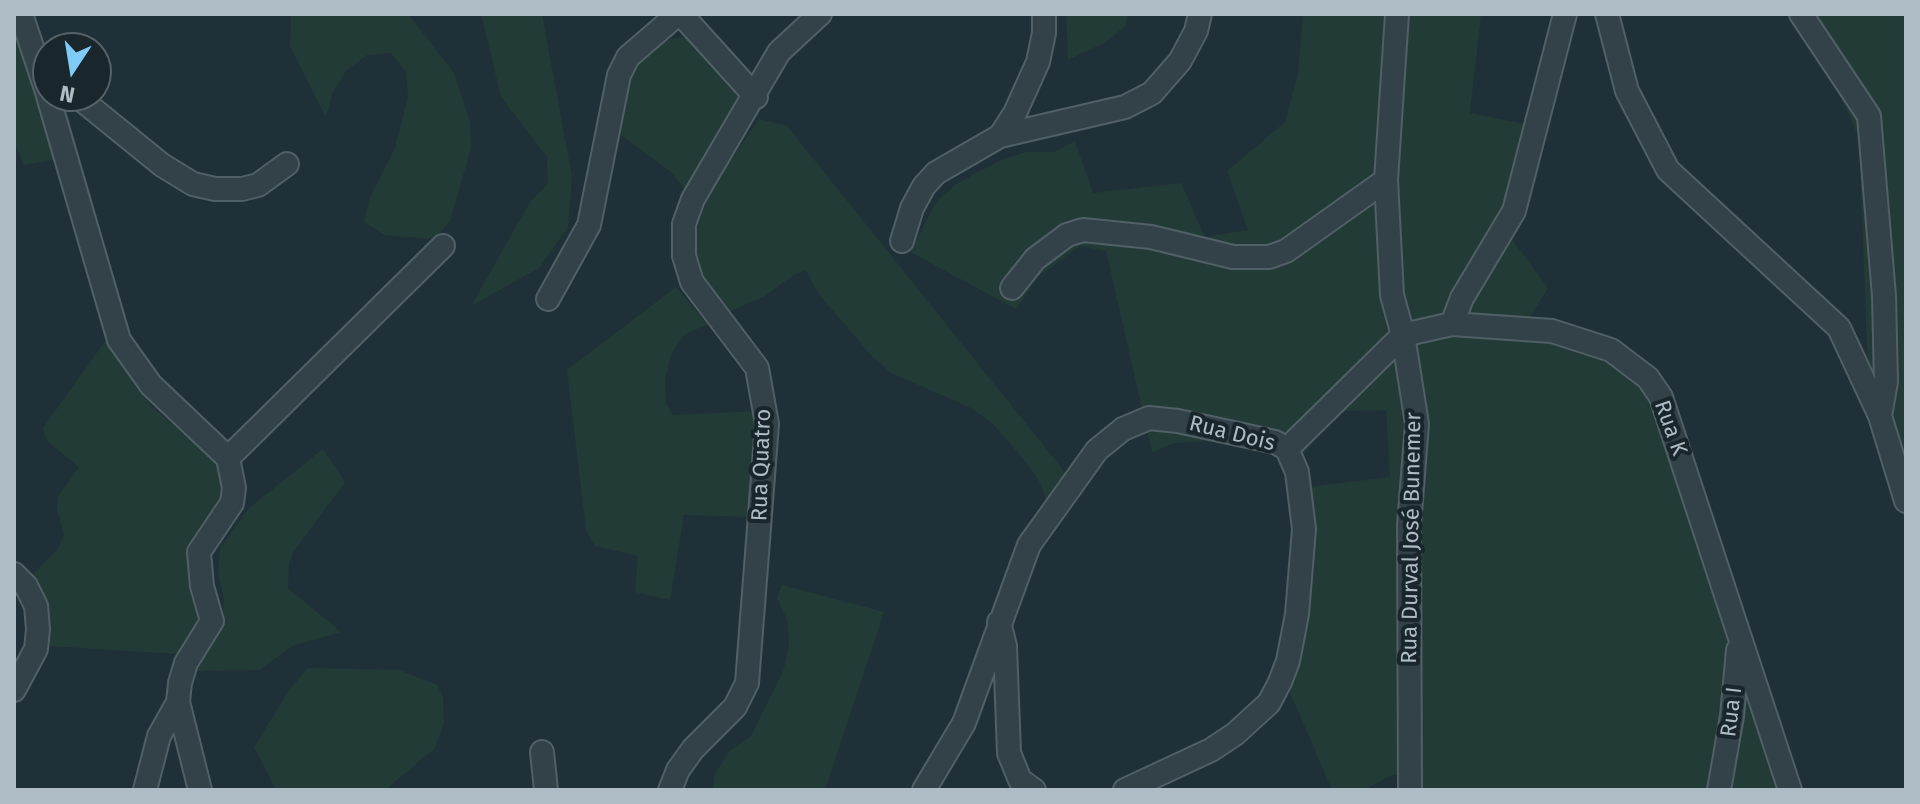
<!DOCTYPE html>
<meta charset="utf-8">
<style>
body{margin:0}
#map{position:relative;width:1920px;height:804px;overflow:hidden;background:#203038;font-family:"Fira Sans",sans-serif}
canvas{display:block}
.frame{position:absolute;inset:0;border:16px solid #aebcc5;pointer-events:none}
.north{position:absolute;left:32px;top:32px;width:80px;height:80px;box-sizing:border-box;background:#19262c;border:2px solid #556269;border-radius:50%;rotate:192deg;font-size:22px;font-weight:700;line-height:32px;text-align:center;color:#aebcc5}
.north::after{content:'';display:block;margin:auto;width:28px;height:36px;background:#7fcbf8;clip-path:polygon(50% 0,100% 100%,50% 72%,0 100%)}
</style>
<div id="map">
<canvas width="1920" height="804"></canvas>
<div class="frame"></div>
<div class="north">N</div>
</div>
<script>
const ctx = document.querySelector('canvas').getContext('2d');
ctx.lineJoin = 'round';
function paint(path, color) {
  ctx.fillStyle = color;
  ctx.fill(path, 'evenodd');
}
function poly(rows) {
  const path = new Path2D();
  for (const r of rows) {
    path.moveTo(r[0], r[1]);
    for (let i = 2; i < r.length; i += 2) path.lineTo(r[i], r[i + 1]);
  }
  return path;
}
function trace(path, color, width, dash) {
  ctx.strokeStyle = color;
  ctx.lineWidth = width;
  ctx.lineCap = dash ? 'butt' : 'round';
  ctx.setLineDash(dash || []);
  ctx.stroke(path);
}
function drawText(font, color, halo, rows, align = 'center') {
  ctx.font = font + ' "Fira Sans",sans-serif';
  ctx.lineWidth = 8;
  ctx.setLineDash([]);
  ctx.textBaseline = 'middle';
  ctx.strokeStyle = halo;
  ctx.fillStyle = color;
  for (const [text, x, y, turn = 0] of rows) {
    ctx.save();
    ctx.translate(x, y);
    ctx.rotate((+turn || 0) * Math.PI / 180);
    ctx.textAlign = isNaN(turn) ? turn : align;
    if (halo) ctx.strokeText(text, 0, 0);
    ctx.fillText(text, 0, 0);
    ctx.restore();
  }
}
const green = poly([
 [14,14,59,159,24,165,14,141],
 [291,14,408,14,454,73,470,122,471,148,450,221,434,239,385,235,364,222,370,197,394,150,408,98,406,72,391,53,367,55,346,71,332,93,326,117,290,46],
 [481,14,542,14,572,177,568,227,539,268,471,306,530,202,548,183,547,157,501,97],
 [1066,14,1128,14,1125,26,1106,42,1068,60],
 [1303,14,1481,14,1470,113,1540,127,1508,234,1548,288,1525,325,1601,354,1669,396,1803,790,1419,790,1418,771,1390,776,1364,790,1332,790,1290,692,1314,571,1308,487,1390,477,1386,410,1338,411,1299,460,1227,440,1174,443,1152,452,1106,251,1080,246,1039,276,1016,309,910,252,937,201,956,184,1003,159,1027,152,1054,152,1075,141,1093,193,1181,183,1205,237,1248,230,1227,171,1285,122,1298,74],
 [1804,14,1906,14,1906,524,1870,426,1859,138],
 [681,37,695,39,749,105,691,197,671,172,621,135,628,68,656,43],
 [759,119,787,126,1081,492,1038,549,1019,535,1046,500,1041,484,1027,463,992,423,969,407,891,373,870,354,818,293,806,270,795,274,763,297,726,313,696,270,692,246,709,192],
 [676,287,708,325,686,333,671,354,665,380,666,404,673,415,763,411,758,517,684,515,670,600,635,592,638,556,595,546,586,530,567,370],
 [109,336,120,362,151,406,221,466,226,491,198,538,204,610,194,634,178,654,50,646,48,607,30,578,59,547,64,535,57,510,58,497,79,467,47,441,43,428],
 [323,449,345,482,294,551,289,563,288,588,341,632,292,646,259,670,192,671,223,624,224,598,218,573,220,548,249,508],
 [782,585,884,612,825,790,713,790,715,773,730,751,751,736,784,669,789,644,787,619,777,598],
 [308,668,399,670,437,685,443,697,444,723,435,748,385,790,276,790,254,747,290,689]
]);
const minor = poly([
 [21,14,48,95],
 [681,14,756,97],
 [1397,14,1386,180,1392,295,1403,335,1417,424,1409,525,1410,790],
 [1607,14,1627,91,1668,170,1839,328,1880,416,1906,501],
 [1801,14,1869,116,1884,296,1886,382,1880,416],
 [48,96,119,340,151,385,228,458,234,488,232,503,199,552,202,586,212,621,186,663,180,683,178,702,200,790],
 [77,96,162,165,193,184,215,189,242,189,258,185,287,164],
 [1000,136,1125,107,1152,93,1180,61,1196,31,1200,14],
 [902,241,912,208,924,186,936,173,1000,136,1015,113,1038,62,1044,33,1044,14],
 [1012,288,1035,259,1067,235,1083,230,1151,237,1233,257,1269,257,1286,251,1386,180],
 [548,299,589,225,619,75,628,57,678,14],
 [1452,324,1462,298,1514,211,1565,14],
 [1403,335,1452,324,1552,331,1611,350,1648,378,1661,397,1790,790],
 [1287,449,1403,335],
 [228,458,443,246],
 [14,574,26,586,36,606,38,629,36,649,14,690],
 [999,622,1005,646,1009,753,1020,780,1034,790],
 [542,752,546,790],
 [145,790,159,736,178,702],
 [670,790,678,770,693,749,735,707,747,683,767,424,757,368,692,282,684,256,684,224,693,199,779,52,820,14],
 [924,790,964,723,1029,545,1097,450,1123,429,1149,418,1178,421,1275,442,1287,449,1297,472,1304,529,1297,614,1288,661,1280,682,1269,703,1235,734,1211,750,1125,790],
 [1719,790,1732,716,1738,650]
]);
const streetNames = [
 ["Rua K",1670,428,70],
 ["Rua Dois",1232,434,14],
 ["Rua Quatro",762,465,-88],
 ["Rua Durval José Bunemer",1412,538,-89],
 ["Rua I",1732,712,-83]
];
paint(green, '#233b37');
trace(minor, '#515f66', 26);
trace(minor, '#334148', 22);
drawText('22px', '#aebcc5', '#19262c', streetNames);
</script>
